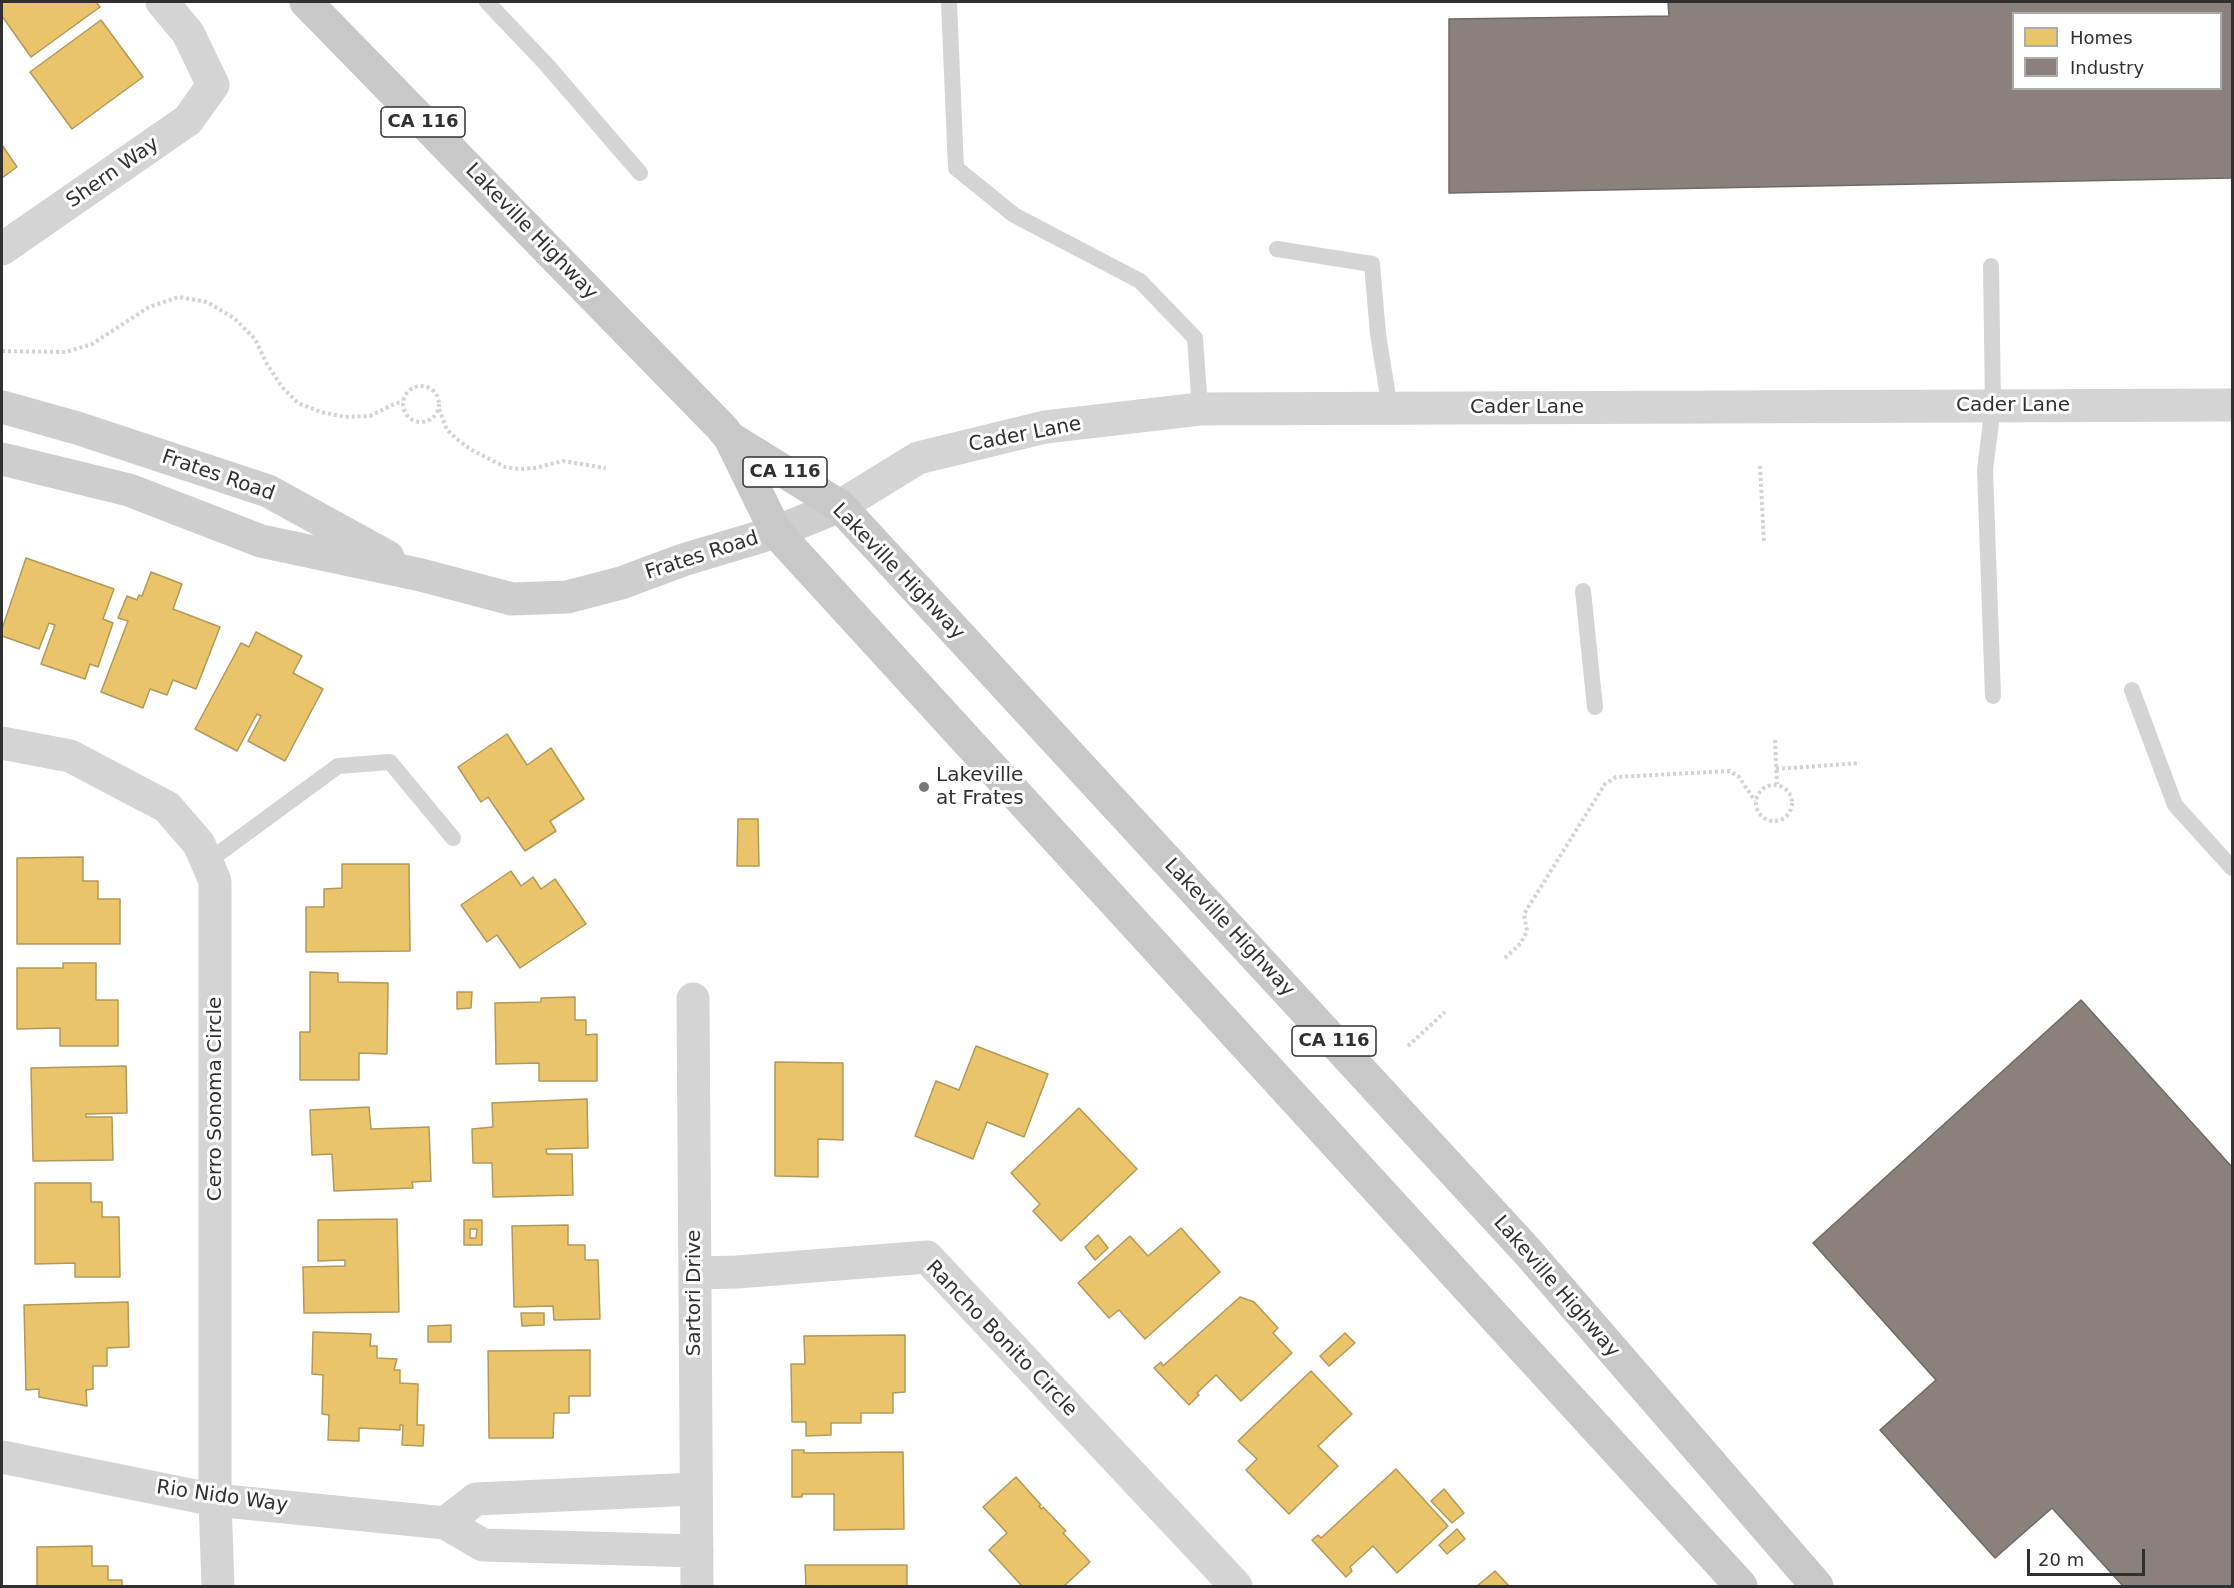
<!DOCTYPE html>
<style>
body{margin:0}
#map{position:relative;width:2234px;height:1588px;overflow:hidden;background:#fff;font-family:"DejaVu Sans",sans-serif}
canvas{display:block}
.frame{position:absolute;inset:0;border:3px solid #303030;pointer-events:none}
.legend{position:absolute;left:2012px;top:12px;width:210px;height:78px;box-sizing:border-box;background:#fff;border:2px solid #acacac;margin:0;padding:8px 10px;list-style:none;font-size:18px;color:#303030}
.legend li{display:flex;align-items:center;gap:12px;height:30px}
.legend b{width:30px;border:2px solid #acacac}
.scale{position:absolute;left:2027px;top:1549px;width:118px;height:27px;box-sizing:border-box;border:3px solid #303030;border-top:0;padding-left:8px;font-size:18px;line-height:21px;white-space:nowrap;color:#303030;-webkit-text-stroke:4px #fff;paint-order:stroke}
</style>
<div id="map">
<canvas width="2234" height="1588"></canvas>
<div class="frame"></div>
<ul class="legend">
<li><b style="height:16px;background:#e9c46a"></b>Homes</li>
<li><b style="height:16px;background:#8a817c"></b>Industry</li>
</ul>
<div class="scale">20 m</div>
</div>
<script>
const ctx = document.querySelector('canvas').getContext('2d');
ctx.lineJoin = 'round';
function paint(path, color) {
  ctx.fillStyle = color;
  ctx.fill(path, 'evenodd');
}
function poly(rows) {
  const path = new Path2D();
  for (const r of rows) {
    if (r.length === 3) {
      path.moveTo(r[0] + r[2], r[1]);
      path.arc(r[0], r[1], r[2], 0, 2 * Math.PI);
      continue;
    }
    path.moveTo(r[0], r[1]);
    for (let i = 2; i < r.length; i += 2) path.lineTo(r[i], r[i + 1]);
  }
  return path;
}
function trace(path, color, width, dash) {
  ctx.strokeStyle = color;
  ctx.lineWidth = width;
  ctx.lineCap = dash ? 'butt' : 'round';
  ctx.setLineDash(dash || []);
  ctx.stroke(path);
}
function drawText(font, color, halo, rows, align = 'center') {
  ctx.font = font + ' "DejaVu Sans",sans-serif';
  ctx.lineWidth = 6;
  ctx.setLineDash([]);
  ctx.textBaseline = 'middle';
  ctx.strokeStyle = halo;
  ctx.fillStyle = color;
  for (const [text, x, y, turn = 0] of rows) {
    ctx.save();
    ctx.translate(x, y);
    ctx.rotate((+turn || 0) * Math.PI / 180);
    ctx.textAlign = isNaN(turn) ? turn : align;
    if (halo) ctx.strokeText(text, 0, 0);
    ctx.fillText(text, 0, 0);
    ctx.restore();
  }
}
const homes = poly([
 [2,2,96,2,100,7,31,57,2,16,2,2],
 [101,20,143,77,72,129,30,72,101,20],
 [2,145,17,167,2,178,2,145],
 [26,558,114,589,103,619,113,623,98,667,90,664,85,679,41,664,55,625,49,623,39,649,2,636,2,629,26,558],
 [151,572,182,584,173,609,220,627,196,689,173,680,167,695,150,689,143,708,101,692,128,621,118,618,127,596,137,600,139,595,142,596,151,572],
 [256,632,302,656,293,673,323,689,285,761,248,741,261,716,257,714,237,751,195,729,241,643,249,647,256,632],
 [507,734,527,765,551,748,584,799,550,821,556,831,525,851,488,797,481,802,458,767,507,734],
 [738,819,758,819,759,866,737,866,738,819],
 [83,857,83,881,98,881,98,899,120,899,120,944,17,944,17,858,83,857],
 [342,864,409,864,410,951,306,952,306,907,324,907,324,889,342,888,342,864],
 [511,871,521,886,533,877,541,889,555,879,586,924,520,968,497,935,487,942,461,905,511,871],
 [63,963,96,963,96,1000,118,1000,118,1046,60,1046,60,1028,17,1029,17,968,63,968,63,963],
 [310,972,338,973,338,982,388,983,387,1054,359,1053,359,1080,300,1080,300,1032,310,1032,310,972],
 [457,992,472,992,471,1008,457,1009,457,992],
 [575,997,575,1020,586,1020,586,1035,597,1034,597,1081,539,1081,539,1063,496,1064,495,1003,541,1002,541,998,575,997],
 [976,1046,1048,1074,1024,1137,987,1122,973,1159,915,1136,936,1081,959,1090,976,1046],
 [775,1062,843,1063,843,1140,818,1139,818,1177,775,1176,775,1062],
 [126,1066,127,1113,86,1114,86,1117,112,1117,113,1160,33,1161,31,1068,126,1066],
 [587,1099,588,1148,546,1149,547,1154,572,1154,573,1195,493,1197,492,1163,473,1163,472,1129,493,1127,492,1103,587,1099],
 [369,1107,371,1129,429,1127,431,1181,412,1182,413,1188,334,1191,332,1154,312,1155,310,1110,369,1107],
 [1079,1108,1137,1169,1061,1241,1033,1211,1040,1204,1011,1173,1079,1108],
 [35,1183,91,1183,91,1202,102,1202,102,1217,119,1217,120,1277,75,1277,75,1263,35,1264,35,1183],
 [397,1219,399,1312,304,1313,303,1267,345,1266,345,1260,318,1261,318,1220,397,1219],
 [464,1220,482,1220,482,1245,464,1245,464,1220],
 [470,1229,477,1229,476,1238,470,1238,470,1229],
 [568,1225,568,1245,585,1245,585,1260,598,1260,600,1319,554,1320,553,1306,514,1307,512,1226,568,1225],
 [1181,1228,1220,1272,1145,1339,1119,1310,1109,1318,1078,1283,1130,1236,1148,1256,1181,1228],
 [1098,1235,1108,1248,1095,1260,1085,1247,1098,1235],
 [1240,1297,1254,1302,1278,1328,1273,1333,1292,1353,1241,1401,1216,1375,1197,1393,1199,1395,1189,1405,1154,1368,1161,1362,1163,1366,1240,1297],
 [128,1302,129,1347,107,1348,107,1366,93,1366,93,1389,86,1390,87,1406,39,1397,39,1389,26,1390,24,1305,128,1302],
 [521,1313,544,1313,544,1325,522,1326,521,1313],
 [451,1325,451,1342,428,1342,428,1326,451,1325],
 [313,1332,371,1334,370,1346,377,1346,377,1358,397,1359,394,1370,400,1370,400,1383,418,1384,417,1425,424,1425,423,1446,402,1445,403,1425,400,1425,400,1430,359,1428,359,1441,328,1440,329,1415,322,1414,323,1375,312,1374,313,1332],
 [1345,1333,1355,1343,1329,1366,1320,1356,1345,1333],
 [905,1335,905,1392,893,1393,893,1413,861,1413,861,1423,831,1423,831,1435,806,1436,806,1422,792,1422,791,1364,805,1364,804,1336,905,1335],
 [590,1350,590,1396,569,1396,569,1413,554,1413,553,1438,489,1438,488,1351,590,1350],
 [1311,1371,1352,1414,1318,1446,1338,1466,1289,1514,1246,1470,1257,1459,1238,1441,1311,1371],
 [792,1450,804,1450,804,1453,903,1452,904,1529,834,1530,834,1494,802,1494,802,1497,792,1497,792,1450],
 [1396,1469,1448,1526,1397,1573,1373,1546,1350,1567,1352,1571,1346,1577,1312,1540,1318,1535,1321,1538,1396,1469],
 [1016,1477,1041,1505,1039,1506,1041,1509,1043,1507,1066,1531,1063,1533,1090,1562,1064,1586,1022,1586,989,1550,1007,1533,983,1507,1016,1477],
 [1444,1489,1464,1513,1452,1523,1431,1501,1444,1489],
 [1457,1529,1465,1539,1447,1554,1439,1545,1457,1529],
 [92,1546,92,1566,108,1566,108,1580,122,1580,122,1586,37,1586,37,1547,92,1546],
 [805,1565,907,1565,907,1586,806,1586,805,1565],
 [1495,1571,1509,1586,1477,1586,1495,1571]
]);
const industry = poly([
 [1668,2,2232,2,2232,178,1449,193,1449,19,1669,16,1668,2],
 [2014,14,2220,14,2220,88,2014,88,2014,14],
 [2081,1000,2232,1167,2232,1586,2123,1586,2052,1508,1995,1558,1880,1430,1936,1380,1813,1243,2081,1000]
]);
const path = poly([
 [2,351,66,352,92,344,149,307,179,297,207,302,234,318,255,339,267,364,282,387,298,403,321,412,345,417,370,416,396,403,403,402],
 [421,404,18],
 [439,409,447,430,458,440,470,449,505,467,521,469,535,468,563,461,606,468],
 [1760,466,1764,543],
 [1775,740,1777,784],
 [1776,769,1860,763],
 [1774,803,18],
 [1505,958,1521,943,1527,931,1524,914,1605,784,1616,777,1730,771,1739,777,1755,801],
 [1408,1046,1445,1012]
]);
const lane = poly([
 [487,2,546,64,640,173],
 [949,2,956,168,1014,215,1140,281,1195,338,1200,409],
 [1277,249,1372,264,1378,334,1390,409],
 [1991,266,1993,406,1985,470,1993,696],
 [1583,591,1595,707],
 [2132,690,2175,805,2232,868],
 [207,862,338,766,390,762,453,838]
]);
const street = poly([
 [2,249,188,120,213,85,188,33,162,2],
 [840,506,918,458,1045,427,1200,409,2232,405],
 [2,743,70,756,167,807,199,844,215,881,215,1500,218,1586],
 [693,999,697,1586],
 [695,1273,737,1272,927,1257,1236,1586],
 [2,1457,215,1500,445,1523,483,1545,697,1551],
 [445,1523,476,1499,695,1489]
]);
const secondary = poly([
 [2,407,77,428,268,491,388,557],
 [2,459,129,490,261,541,421,575,512,599,567,597,621,583,683,560,776,532,840,506]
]);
const primary = poly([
 [306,2,721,427,730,438,776,532,1741,1586],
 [730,438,840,506,1527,1251,1817,1586]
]);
const markers = [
 [924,787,6,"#787878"]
];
const shields = [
 [423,122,84],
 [785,472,84],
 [1334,1041,84]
];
const shieldNames = [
 ["CA 116",423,122],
 ["CA 116",785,472],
 ["CA 116",1334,1041]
];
const streetNames = [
 ["Shern Way",113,173,-35],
 ["Lakeville Highway",531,232,46],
 ["Cader Lane",2013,406],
 ["Cader Lane",1527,408],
 ["Cader Lane",1025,435,-11],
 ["Frates Road",218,476,19],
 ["Frates Road",702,556,-18],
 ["Lakeville Highway",898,572,46],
 ["Lakeville Highway",1229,928,47],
 ["Cerro Sonoma Circle",216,1099,-90],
 ["Lakeville Highway",1556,1287,49],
 ["Sartori Drive",695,1293,-90],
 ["Rancho Bonito Circle",1001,1339,46],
 ["Rio Nido Way",222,1497,8]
];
const poiNames = [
 ["Lakeville",936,776],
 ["at Frates",936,799]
];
paint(homes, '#e9c46a');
trace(homes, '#b29859', 1.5);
paint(industry, '#8a817c');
trace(industry, '#6f6965', 1.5);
trace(path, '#d3d3d3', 4, [3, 3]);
trace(lane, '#d4d4d4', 16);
trace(street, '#d4d4d4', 33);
trace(secondary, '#cecece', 33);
trace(primary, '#c8c8c8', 33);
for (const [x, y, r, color] of markers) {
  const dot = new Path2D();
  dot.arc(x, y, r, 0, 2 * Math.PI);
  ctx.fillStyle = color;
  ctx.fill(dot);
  trace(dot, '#fff', 2);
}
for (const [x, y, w] of shields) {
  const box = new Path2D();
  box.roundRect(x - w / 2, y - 15, w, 30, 4.5);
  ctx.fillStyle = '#fff';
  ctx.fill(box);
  trace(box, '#303030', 1.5);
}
drawText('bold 18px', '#303030', null, shieldNames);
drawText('20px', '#303030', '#fff', streetNames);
drawText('20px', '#303030', '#fff', poiNames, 'left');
</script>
